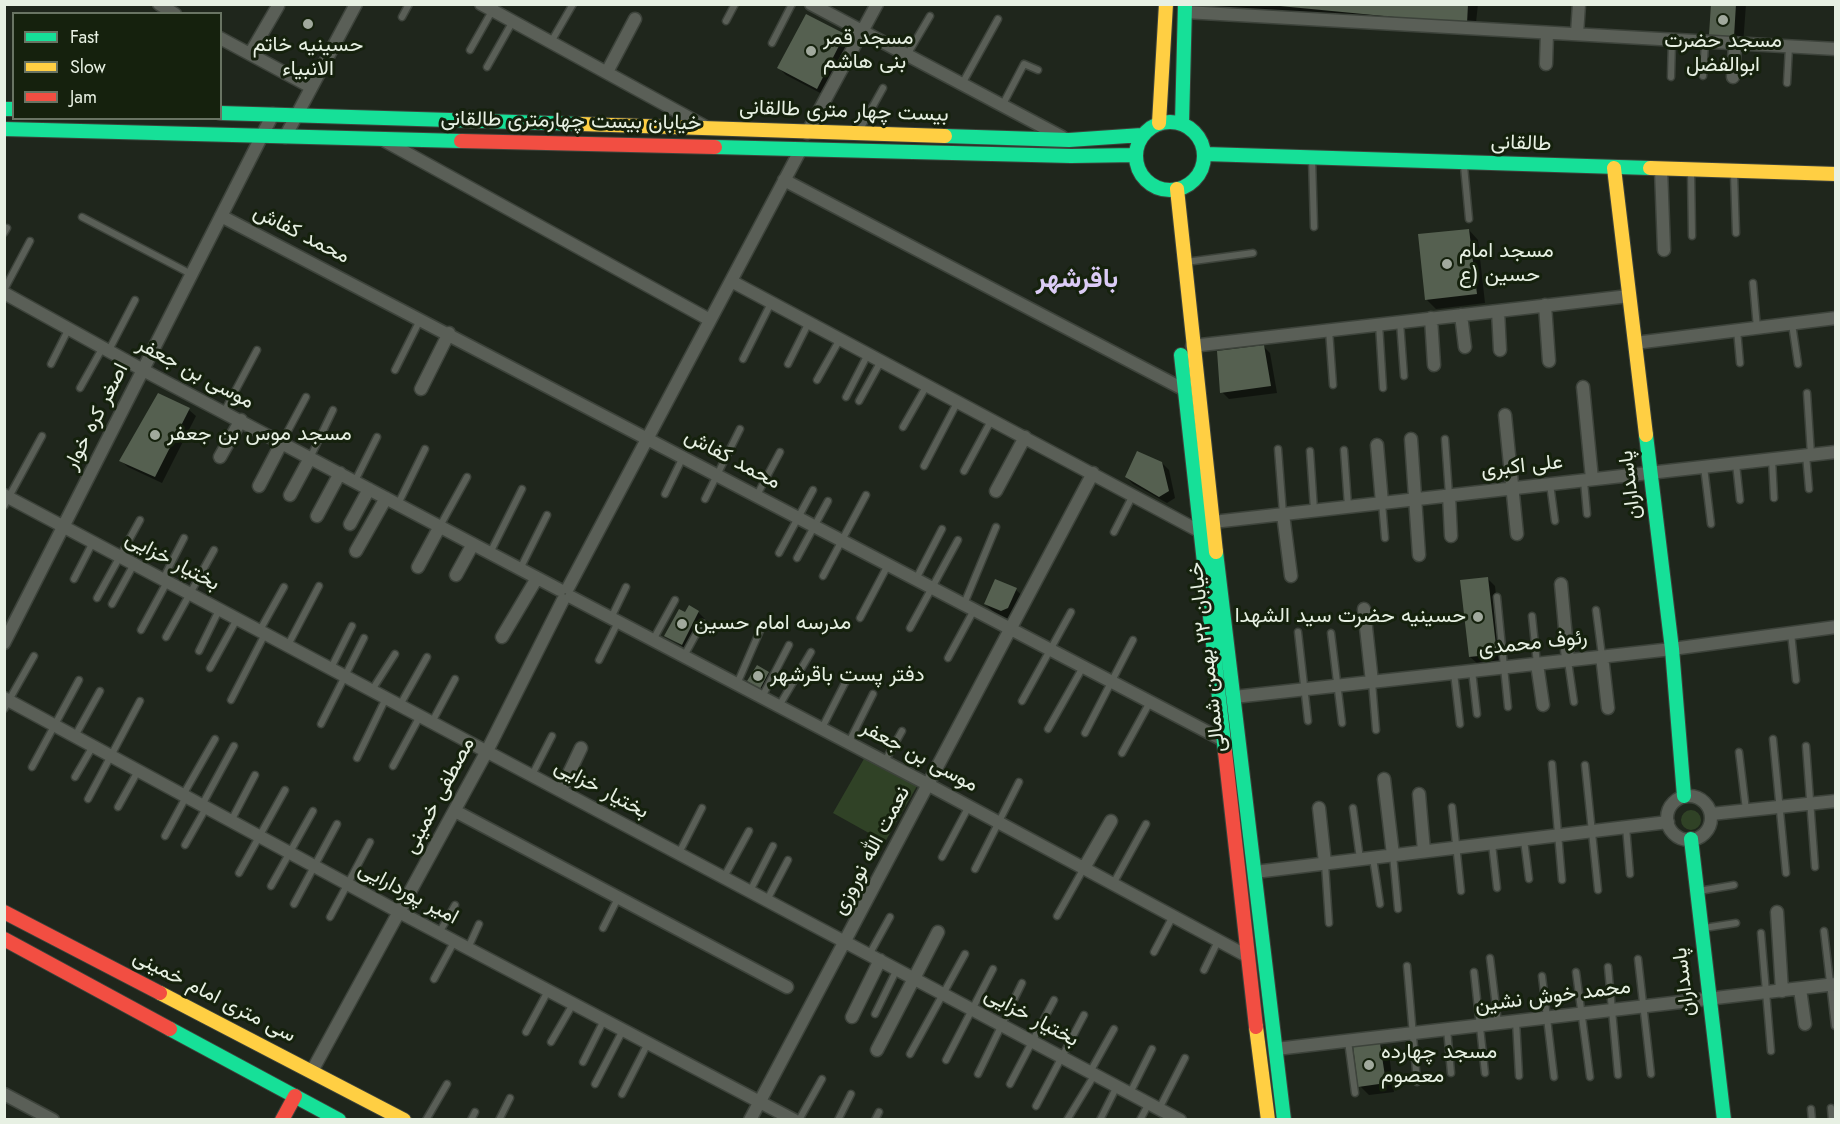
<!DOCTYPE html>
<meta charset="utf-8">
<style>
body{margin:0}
#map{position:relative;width:1840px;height:1124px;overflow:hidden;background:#1f261c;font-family:Jost,sans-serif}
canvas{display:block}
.frame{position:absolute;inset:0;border:6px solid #e7f0e3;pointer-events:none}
.legend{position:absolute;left:12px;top:12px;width:210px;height:108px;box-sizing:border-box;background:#15210d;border:2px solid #697463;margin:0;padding:8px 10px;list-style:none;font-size:18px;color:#e7f0e3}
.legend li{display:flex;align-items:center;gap:12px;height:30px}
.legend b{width:30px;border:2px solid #697463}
</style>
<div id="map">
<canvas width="1840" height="1124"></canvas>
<div class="frame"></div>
<ul class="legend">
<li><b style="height:8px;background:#16e098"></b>Fast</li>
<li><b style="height:8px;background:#ffcf43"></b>Slow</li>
<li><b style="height:8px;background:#f24e42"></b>Jam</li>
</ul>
</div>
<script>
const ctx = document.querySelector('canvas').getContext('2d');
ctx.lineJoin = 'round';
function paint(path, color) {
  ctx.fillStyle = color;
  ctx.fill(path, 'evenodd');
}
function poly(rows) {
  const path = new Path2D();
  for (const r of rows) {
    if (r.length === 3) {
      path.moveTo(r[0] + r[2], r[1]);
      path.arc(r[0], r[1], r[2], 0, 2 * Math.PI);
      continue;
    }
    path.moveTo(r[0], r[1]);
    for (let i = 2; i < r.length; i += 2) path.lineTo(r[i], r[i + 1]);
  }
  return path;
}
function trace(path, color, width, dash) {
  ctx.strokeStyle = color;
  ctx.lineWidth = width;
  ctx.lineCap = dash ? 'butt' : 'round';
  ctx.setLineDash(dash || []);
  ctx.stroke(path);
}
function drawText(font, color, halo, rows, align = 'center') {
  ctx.font = font + ' Jost,Vazirmatn,sans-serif';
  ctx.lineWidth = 6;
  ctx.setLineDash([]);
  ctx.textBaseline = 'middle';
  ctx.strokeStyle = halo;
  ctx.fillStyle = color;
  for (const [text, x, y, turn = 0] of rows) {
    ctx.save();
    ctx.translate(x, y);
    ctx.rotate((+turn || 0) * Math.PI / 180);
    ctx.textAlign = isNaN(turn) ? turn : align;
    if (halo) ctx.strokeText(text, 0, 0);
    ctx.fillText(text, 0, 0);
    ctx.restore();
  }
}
const green = poly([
 [865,757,917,786,885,842,833,813],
 [1691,820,10]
]);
const shadow = poly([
 [1213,4,1478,4,1475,32,1219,11],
 [1713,4,1746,4,1743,45,1720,44,1711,34],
 [844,35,851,42,824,95,786,75,779,68],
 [1469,230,1478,240,1485,303,1436,309,1427,300],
 [1263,346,1270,353,1277,393,1229,399,1222,392],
 [158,395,189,410,196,416,162,483,128,467,121,461],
 [1162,463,1169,470,1175,498,1167,503,1133,484,1126,477],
 [1488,579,1495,586,1503,661,1477,663,1470,657],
 [1016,590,1026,599,1011,620,995,613,985,604],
 [698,612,705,619,689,651,666,635,686,614],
 [768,673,772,677,765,692,749,681],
 [1380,1045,1389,1054,1394,1092,1369,1095,1360,1086]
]);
const building = poly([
 [1259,4,1468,4,1467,24],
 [1711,4,1736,4,1734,37,1709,35],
 [806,14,845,34,817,89,777,68],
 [1469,229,1477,294,1425,300,1418,234],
 [1264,345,1271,386,1220,393,1217,351],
 [158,393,190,408,155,477,119,461],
 [1137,451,1162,462,1169,491,1159,497,1125,477],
 [1488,577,1497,654,1469,657,1460,580],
 [995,579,1017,588,1008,608,1001,611,984,604],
 [689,605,699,611,682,645,664,636,679,609,685,612],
 [757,665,769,672,760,689,747,681],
 [1380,1043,1386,1083,1358,1087,1353,1046]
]);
const lane = poly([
 [402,17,409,4],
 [726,21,735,4],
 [551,42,573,4],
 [772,43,792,4],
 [470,50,496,4],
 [907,55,930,16],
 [487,67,513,21],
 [1703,76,1705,42],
 [1671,77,1672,40],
 [1787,83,1789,47],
 [962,84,998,19],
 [1002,106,1024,64,1038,70],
 [859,131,883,88],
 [1312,158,1314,227],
 [1464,166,1469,219],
 [1691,171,1692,236],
 [1734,174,1736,233],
 [82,217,191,274],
 [4,233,7,228],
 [1186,262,1253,253],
 [1753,283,1757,328],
 [4,290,30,241],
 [1400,322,1404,376],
 [1379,324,1383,388],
 [1792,324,1798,364],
 [1329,330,1333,385],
 [1737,330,1740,363],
 [109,350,135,300],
 [743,359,771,303],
 [51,364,69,328],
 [788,364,809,322],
 [395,370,420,320],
 [817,380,840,339],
 [80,388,103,347],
 [1807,393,1811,455],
 [846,397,868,354],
 [859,401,881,361],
 [224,412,257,350],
 [903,427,927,385],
 [1445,439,1449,495],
 [282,442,306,397],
 [1278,449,1283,514],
 [1344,450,1348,506],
 [1310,451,1314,510],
 [1806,455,1809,489],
 [310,458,333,410],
 [1772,459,1774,498],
 [1736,464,1740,500],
 [924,466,958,401],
 [1704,467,1711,524],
 [964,471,992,419],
 [355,481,377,437],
 [1584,481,1587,514],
 [1550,484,1555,521],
 [665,494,683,457],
 [757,495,780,452],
 [705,499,740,429],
 [1382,503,1385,538],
 [398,504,425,449],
 [4,506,42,436],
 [440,526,467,477],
 [1114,532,1133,495],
 [490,553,522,489],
 [779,553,813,490],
 [797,558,828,501],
 [520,569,547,515],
 [823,576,866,495],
 [74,579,93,542],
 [163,579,184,538],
 [916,579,942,529],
 [1497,597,1508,707],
 [97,598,140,520],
 [112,604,134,564],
 [964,604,996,527],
 [1596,610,1602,656],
 [1532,616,1537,664],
 [611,618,626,587],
 [860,618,888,565],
 [910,628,958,540],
 [141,630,167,582],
 [260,630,284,587],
 [1298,632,1308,721],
 [1331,633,1342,723],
 [1791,633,1796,680],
 [166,637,214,550],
 [653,640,675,600],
 [288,645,319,586],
 [199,651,219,610],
 [684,656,702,623],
 [948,658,974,610],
 [599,660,618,622],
 [1568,661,1574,702],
 [210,668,237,619],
 [331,668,352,626],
 [1472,671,1477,714],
 [1454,673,1460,724],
 [1372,682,1376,730],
 [737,684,762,626],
 [372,690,395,654],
 [762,697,789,645],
 [231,700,265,634],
 [1022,701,1071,612],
 [400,705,427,657],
 [779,706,811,652],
 [4,709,34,656],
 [432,722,455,679],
 [321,724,364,638],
 [822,728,849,675],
 [1048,729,1083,667],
 [1085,733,1133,640],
 [75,736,100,691],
 [1773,739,1786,873],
 [849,742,873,694],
 [1806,746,1815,867],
 [1739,752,1746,810],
 [1122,753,1150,702],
 [357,758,386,698],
 [885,761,902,731],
 [1552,764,1562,880],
 [1585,765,1598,890],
 [393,766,420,716],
 [32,767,79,680],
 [532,775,552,736],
 [75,777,93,746],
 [183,795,215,739],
 [88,799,140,701],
 [202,805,234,746],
 [118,807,138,771],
 [1452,807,1461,891],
 [1353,808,1360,859],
 [231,821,255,775],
 [1626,827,1630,874],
 [165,836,186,797],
 [1524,840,1529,879],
 [1492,844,1497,888],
 [185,845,206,808],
 [679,853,702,808],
 [1393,855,1398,909],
 [942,857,969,806],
 [1373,858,1380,904],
 [1325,864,1329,923],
 [975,869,1019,782],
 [239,873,285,790],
 [724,877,749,831],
 [1113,884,1146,824],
 [271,886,313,811],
 [750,891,773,846],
 [1699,891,1734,885],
 [767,900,788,860],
 [294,904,337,824],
 [1057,916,1084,868],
 [330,917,370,842],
 [603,928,618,898],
 [1704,928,1736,923],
 [1824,931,1835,1026],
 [439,933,455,905],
 [1761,933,1771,1051],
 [468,948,479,924],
 [1154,952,1173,916],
 [869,955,890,917],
 [1490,958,1498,1023],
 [1638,959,1651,1074],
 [1407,966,1417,1082],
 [1608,967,1618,1075],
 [1204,970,1218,941],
 [1474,972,1485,1073],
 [1576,972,1590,1077],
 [1542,976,1554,1077],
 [434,979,454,942],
 [875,1014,897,969],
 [1516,1021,1519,1076],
 [1447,1029,1451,1073],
 [526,1032,548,991],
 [1348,1041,1355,1093],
 [551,1042,573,1004],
 [910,1054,965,954],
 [946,1060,993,969],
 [583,1062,604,1020],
 [1090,1072,1114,1029],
 [978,1074,1022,983],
 [595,1084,623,1030],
 [1010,1084,1054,1000],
 [1130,1093,1152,1049],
 [622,1094,648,1043],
 [1036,1106,1084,1015],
 [1831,1108,1832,1120],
 [1159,1109,1185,1058],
 [1811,1109,1812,1120],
 [426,1120,447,1084],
 [471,1120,475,1112],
 [499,1120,510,1098],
 [799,1120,822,1079],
 [838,1120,851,1094],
 [875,1120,879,1112],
 [1067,1120,1095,1074],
 [1100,1120,1117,1086],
 [1140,1120,1149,1103]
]);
const street = poly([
 [159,4,175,14],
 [481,4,706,127],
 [811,4,1062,137],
 [1185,12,1836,49],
 [1577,34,1579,4],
 [220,38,311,87],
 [250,54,278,6],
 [1546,64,1547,33],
 [607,72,635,19],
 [1733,77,1735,44],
 [807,133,877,4],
 [285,137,356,4],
 [385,141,710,320],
 [1661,169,1664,250],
 [784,180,1185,390],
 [221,216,1223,740],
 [731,281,1199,531],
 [4,293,143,370,560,590],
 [1545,305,1549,361],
 [1498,311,1500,350],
 [1461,315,1465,347],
 [1431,318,1434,365],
 [1635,343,1836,318],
 [1192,346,1629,296],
 [1583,387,1592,479],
 [421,389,449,333],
 [1505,415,1517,534],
 [1411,439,1419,555],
 [1377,445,1382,503],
 [220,457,241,420],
 [259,486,282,442],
 [996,491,1025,437],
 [4,495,1180,1120],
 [290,495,310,458],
 [1449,495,1451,536],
 [1283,514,1291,576],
 [317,516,340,473],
 [1213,522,1836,452],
 [350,524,369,489],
 [356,551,386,498],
 [418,567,440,526],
 [456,575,473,544],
 [1561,584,1568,660],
 [568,588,801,149],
 [571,597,929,785,1247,956],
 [1364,609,1372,682],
 [502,637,537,578],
 [4,643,273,114],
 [1602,656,1608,708],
 [1537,664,1543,705],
 [1234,697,1672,649,1836,627],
 [4,698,399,912,794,1120],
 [1384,779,1393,855],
 [561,790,581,748],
 [1419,794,1424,851],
 [1689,818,22],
 [1319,808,1325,863],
 [455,811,787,987],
 [1711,814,1836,801],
 [1084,868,1111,821],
 [1255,872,1668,822],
 [1777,912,1782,991],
 [1800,989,1805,1024],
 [852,1017,880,960],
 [1276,1049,1836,984],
 [877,1050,938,932],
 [312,1071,487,751,563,600],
 [4,1094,53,1120],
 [750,1120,1093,473]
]);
const fast = poly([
 [4,109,14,109],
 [220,113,581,124],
 [1170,156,34],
 [1182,123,1185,4],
 [4,129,461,141],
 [945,136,1069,140,1142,135],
 [715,147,1071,156,1136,155],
 [1205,154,1650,168],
 [1181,355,1225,752],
 [1646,435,1672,649,1684,796],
 [1216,552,1284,1120],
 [1691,839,1724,1120],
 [170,1029,339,1120]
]);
const slow = poly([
 [1159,123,1166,4],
 [581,124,945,136],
 [1614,168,1646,435],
 [1650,168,1836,174],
 [1177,189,1216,552],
 [160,993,404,1120],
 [1256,1027,1268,1120]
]);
const jam = poly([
 [461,141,715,147],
 [1225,752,1256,1027],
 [4,912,160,993],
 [4,939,170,1029],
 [282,1120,295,1096]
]);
const markers = [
 [1723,20,6,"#a1a99d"],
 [308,24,6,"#a1a99d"],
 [811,51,6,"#a1a99d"],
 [1447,264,6,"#a1a99d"],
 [155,435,6,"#a1a99d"],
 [1478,617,6,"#a1a99d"],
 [682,624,6,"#a1a99d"],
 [758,676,6,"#a1a99d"],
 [1369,1065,6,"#a1a99d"]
];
const poiNames = [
 ["مسجد قمر",823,39],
 ["بنی هاشم",823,63],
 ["مسجد حضرت",1723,42,"center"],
 ["ابوالفضل",1723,66,"center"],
 ["حسینیه خاتم",308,46,"center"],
 ["الانبیاء",308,70,"center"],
 ["مسجد امام",1459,252],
 ["حسین (ع",1459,276],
 ["مسجد موس بن جعفر",167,435],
 ["حسینیه حضرت سید الشهدا",1466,617,"right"],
 ["مدرسه امام حسین",694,624],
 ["دفتر پست باقرشهر",770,676],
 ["مسجد چهارده",1381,1053],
 ["معصوم",1381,1077]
];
const streetNames = [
 ["بیست چهار متری طالقانی",844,112,2],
 ["خیابان بیست چهارمتری طالقانی",571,122,1],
 ["طالقانی",1521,144,2],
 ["محمد کفاش",301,235,27],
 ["موسی بن جعفر",195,374,28],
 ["اصغر کره خوار",97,417,-63],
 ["محمد کفاش",732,460,28],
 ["علی اکبری",1522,467,-6],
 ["پاسداران",1631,485,-97],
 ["بختیار خزایی",172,562,28],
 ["رئوف محمدی",1533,644,-6],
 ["خیابان ۲۲ بهمن شمالی",1208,657,-97],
 ["موسی بن جعفر",919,757,28],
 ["بختیار خزایی",601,790,28],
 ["مصطفی خمینی",440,796,-62],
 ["نعمت الله نوروزی",872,851,-62],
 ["امیر پوردارایی",408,894,28],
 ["پاسداران",1685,982,-97],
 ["سی متری امام خمینی",214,997,27],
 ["محمد خوش نشین",1553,997,-7],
 ["بختیار خزایی",1031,1018,28]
];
const districtNames = [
 ["باقرشهر",1077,280]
];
paint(green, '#304226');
paint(shadow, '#0007');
paint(building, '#556050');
trace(lane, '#3d433b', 9);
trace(street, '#3d433b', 15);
trace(fast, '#3d433b', 16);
trace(slow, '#3d433b', 16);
trace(jam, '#3d433b', 16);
trace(lane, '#5a5f57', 6);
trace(street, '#5a5f57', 12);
trace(fast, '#16e098', 14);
trace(slow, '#ffcf43', 14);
trace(jam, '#f24e42', 14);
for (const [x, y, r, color] of markers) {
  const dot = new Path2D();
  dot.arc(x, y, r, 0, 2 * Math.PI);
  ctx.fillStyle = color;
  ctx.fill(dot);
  trace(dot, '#15210d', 2);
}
drawText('21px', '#e7f0e3', '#15210d', poiNames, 'left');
drawText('21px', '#e7f0e3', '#15210d', streetNames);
drawText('bold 27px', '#dbcbf5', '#15210d', districtNames);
</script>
